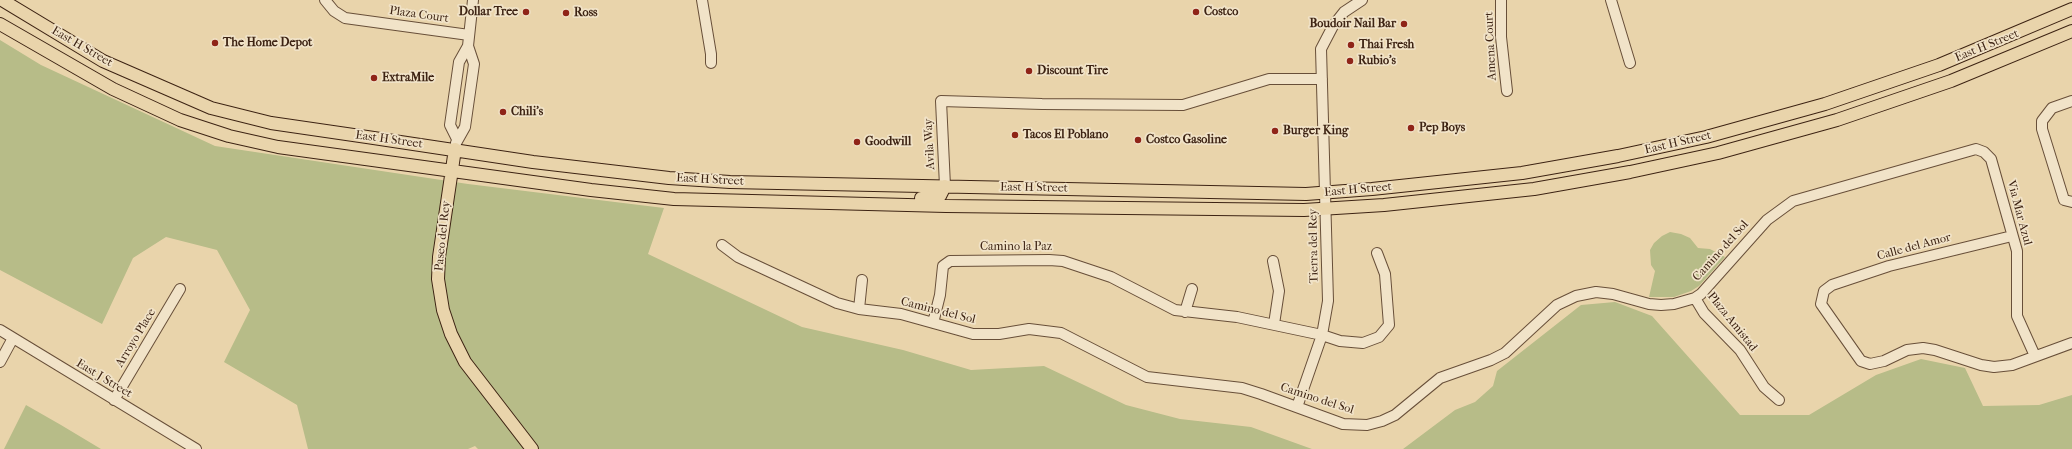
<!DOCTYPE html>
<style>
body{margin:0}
canvas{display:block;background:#e9d4ab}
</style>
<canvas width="2072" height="449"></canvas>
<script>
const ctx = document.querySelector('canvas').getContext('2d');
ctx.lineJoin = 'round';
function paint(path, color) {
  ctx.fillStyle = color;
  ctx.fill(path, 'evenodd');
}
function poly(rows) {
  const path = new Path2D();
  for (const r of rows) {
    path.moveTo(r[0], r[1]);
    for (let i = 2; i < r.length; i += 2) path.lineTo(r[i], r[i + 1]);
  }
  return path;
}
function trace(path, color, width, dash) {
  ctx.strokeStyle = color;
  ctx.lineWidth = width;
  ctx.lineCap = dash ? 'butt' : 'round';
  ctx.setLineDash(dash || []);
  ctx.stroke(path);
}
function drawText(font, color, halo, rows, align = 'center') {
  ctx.font = font + ' "IM FELL French Canon",serif';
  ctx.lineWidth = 3.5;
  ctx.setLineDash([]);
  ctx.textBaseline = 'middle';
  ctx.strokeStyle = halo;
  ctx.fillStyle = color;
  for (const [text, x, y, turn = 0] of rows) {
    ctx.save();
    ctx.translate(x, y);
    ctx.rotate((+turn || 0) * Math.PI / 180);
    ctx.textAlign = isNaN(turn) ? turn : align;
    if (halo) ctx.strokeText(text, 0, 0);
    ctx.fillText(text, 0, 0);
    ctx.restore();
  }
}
const green = poly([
 [0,40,41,65,215,146,468,184,664,208,648,254,802,327,903,350,971,370,1044,366,1126,405,1180,419,1251,427,1312,449,478,449,475,446,468,449,308,449,297,405,224,362,250,310,217,250,166,237,133,258,102,324,0,270],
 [1670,232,1681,234,1690,238,1698,248,1710,249,1725,257,1699,286,1691,291,1674,297,1649,297,1655,271,1651,265,1650,250,1654,243,1662,236],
 [1615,302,1652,316,1740,415,1809,415,1876,375,1921,359,1965,368,1983,406,2039,405,2072,395,2072,449,1403,449,1455,410,1475,402,1493,386,1497,371,1581,305],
 [26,405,61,425,101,449,4,449]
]);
const minor = poly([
 [325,0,334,11,345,18,469,35],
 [702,0,711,54,711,63],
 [1501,0,1501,37,1507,91],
 [1611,0,1630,63],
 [2072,101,2052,108,2042,121,2042,129,2064,200,2072,202],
 [457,139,450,125,459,62,468,46,473,0],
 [456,143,465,127,474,64,468,46],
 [945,186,941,101,1042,104,1183,105,1269,79,1322,79],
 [2012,236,1889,266,1832,285,1824,291,1821,304,1861,361,1870,364,1884,361,1907,350,1923,348,1935,350,1981,365,1994,367,2012,365,2072,343],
 [722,245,738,257,837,303,859,309,901,314,973,334,999,334,1029,329,1061,333,1147,377,1242,388,1261,394,1343,424,1367,425,1382,421,1395,415,1440,378,1491,360,1505,353,1557,305,1576,296,1596,292,1613,294,1649,304,1661,305,1674,304,1695,298,1701,294,1767,220,1793,201,1976,149,1984,152,1991,159,2017,251,2017,316,2035,356],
 [1273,261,1279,291,1274,324],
 [1695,298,1704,313,1740,350,1764,387,1779,400],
 [859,309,862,280],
 [1185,312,1192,289],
 [933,323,940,295,943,266,950,261,1049,260,1063,261,1111,277,1175,310,1237,317,1322,335,1340,341,1363,343,1379,337,1389,325,1385,274,1377,253],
 [0,330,196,449],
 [0,362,13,338],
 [114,400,180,289],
 [1297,407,1322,335,1328,301,1321,49,1333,26,1344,12,1362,0]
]);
const major = poly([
 [2,0,103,61,211,108,271,123,367,137,533,162,669,178,730,182,1306,194,1372,189,1522,173,1618,156,1706,137,1825,104,1939,65,2072,9],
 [0,24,113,89,180,120,229,136,278,147,591,190,674,199,946,206,1304,210,1384,205,1534,189,1630,172,1718,153,1837,120,1951,81,2072,31],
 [455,149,439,257,438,279,443,310,451,334,465,362,532,449],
 [921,198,934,198,940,196,945,186]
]);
const markers = [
 [526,12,4,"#8f2418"],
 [1196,12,4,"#8f2418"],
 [566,13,4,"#8f2418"],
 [1404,24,4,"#8f2418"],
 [215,43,4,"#8f2418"],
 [1351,45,4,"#8f2418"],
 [1350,61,4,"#8f2418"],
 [1029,71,4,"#8f2418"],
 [374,78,4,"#8f2418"],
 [503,112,4,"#8f2418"],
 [1411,128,4,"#8f2418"],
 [1275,131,4,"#8f2418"],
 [1015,135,4,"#8f2418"],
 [1138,140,4,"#8f2418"],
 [857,142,4,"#8f2418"]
];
const poiNames = [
 ["Dollar Tree",518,12,"right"],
 ["Costco",1204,12],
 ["Ross",574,13],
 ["Boudoir Nail Bar",1396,24,"right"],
 ["The Home Depot",223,43],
 ["Thai Fresh",1359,45],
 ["Rubio's",1358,61],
 ["Discount Tire",1037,71],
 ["ExtraMile",382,78],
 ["Chili's",511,112],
 ["Pep Boys",1419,128],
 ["Burger King",1283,131],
 ["Tacos El Poblano",1023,135],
 ["Costco Gasoline",1146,140],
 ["Goodwill",865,142]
];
const streetNames = [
 ["Plaza Court",419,15,8],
 ["Amena Court",1491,46,-93],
 ["East H Street",1987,46,-22],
 ["East H Street",82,47,30],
 ["East H Street",389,140,8],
 ["East H Street",1678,143,-13],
 ["Avila Way",930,144,-93],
 ["East H Street",710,180,3],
 ["East H Street",1034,188,1],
 ["East H Street",1358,190,-5],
 ["Via Mar Azul",2019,213,75],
 ["Paseo del Rey",443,236,-84],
 ["Tierra del Rey",1314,246,-91],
 ["Camino la Paz",1016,247],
 ["Calle del Amor",1914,247,-15],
 ["Camino del Sol",1721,251,-48],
 ["Camino del Sol",938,311,14],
 ["Plaza Amistad",1732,322,51],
 ["Arroyo Place",136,338,-59],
 ["East J Street",104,379,31],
 ["Camino del Sol",1317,399,18]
];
paint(green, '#b7bc88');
trace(minor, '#684f39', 12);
trace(major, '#3d2313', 14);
trace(minor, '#f1e3c8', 10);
trace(major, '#e9d4ab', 12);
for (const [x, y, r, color] of markers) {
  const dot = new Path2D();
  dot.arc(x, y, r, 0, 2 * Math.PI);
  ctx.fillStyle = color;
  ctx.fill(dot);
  trace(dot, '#f1e3c8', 1.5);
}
drawText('bold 12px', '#3d2313', '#f1e3c8', poiNames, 'left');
drawText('12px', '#3d2313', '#f1e3c8', streetNames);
</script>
